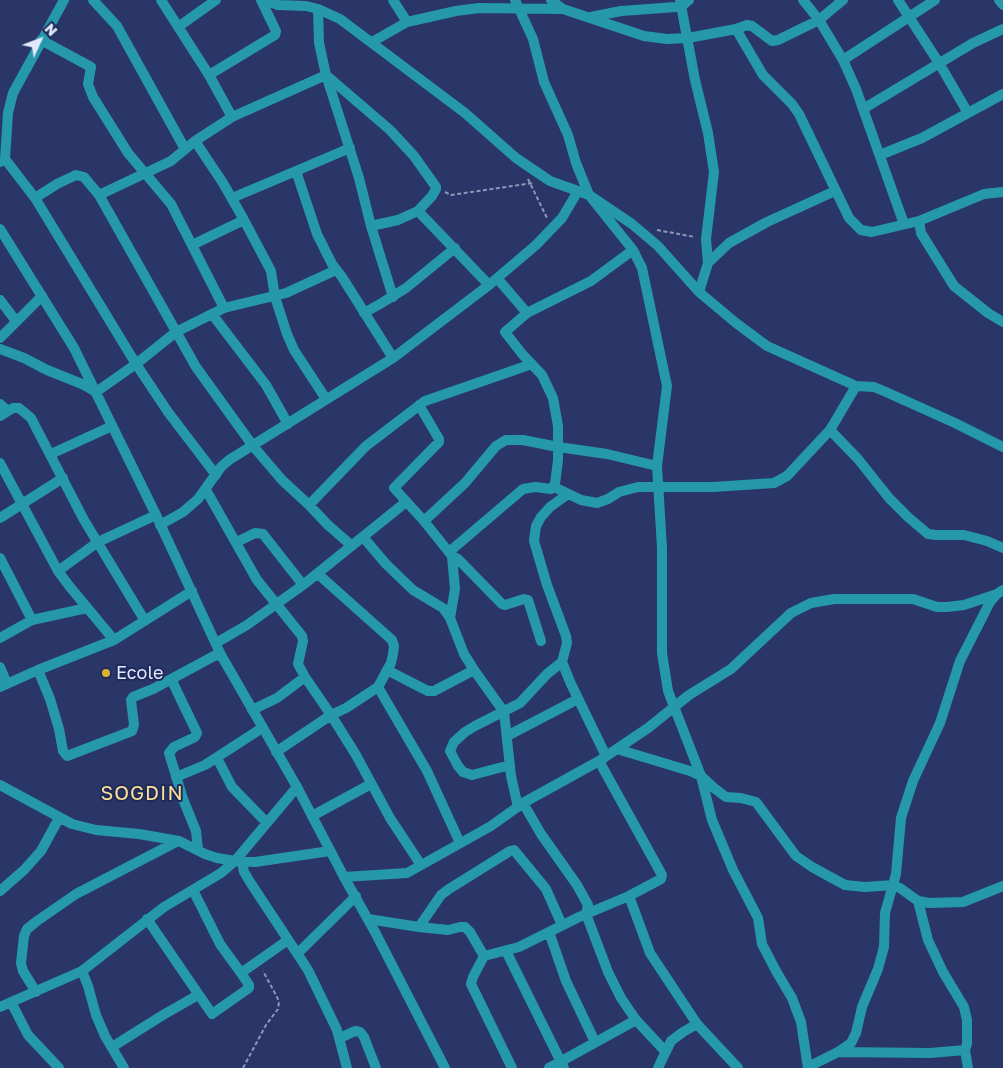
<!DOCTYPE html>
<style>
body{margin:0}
#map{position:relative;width:1003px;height:1068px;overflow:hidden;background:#2a3668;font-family:"Golos Text",sans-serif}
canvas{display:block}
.north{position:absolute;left:15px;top:15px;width:50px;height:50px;-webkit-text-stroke:4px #202b5c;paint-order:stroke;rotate:47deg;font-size:14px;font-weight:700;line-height:20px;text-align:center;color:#e3e9fc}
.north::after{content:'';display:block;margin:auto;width:18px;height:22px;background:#e3e9fc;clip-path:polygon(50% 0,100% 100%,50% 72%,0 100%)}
</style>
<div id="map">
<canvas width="1003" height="1068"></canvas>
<div class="north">N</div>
</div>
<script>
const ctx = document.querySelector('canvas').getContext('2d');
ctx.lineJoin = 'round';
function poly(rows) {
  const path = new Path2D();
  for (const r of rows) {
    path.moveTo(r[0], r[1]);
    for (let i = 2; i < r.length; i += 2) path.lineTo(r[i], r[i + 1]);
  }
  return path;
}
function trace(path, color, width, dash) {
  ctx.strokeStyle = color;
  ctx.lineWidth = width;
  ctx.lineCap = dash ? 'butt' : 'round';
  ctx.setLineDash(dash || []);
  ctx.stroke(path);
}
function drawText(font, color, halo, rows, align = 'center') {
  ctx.font = font + ' "Golos Text",sans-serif';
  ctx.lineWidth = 4;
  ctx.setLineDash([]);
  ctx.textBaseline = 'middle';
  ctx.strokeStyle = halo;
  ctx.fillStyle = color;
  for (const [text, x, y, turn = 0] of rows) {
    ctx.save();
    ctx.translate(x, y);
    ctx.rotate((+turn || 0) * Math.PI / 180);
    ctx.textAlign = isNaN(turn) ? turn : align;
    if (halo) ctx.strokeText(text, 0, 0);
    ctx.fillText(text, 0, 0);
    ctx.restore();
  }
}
const path = poly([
 [528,179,547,218],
 [445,192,451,195,533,183],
 [657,230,695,237],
 [243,1068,266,1025,278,1009,279,1002,277,997,263,971]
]);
const minor = poly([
 [93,0,117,26,185,149],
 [161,0,209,75,232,117],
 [265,0,278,5,306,6,318,9,340,19,465,113,516,158,550,181,589,195,632,224,658,246,699,292,736,323,767,346,856,386,874,387,886,392,955,423,1003,447],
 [393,0,407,22],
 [515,0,533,39,544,82,568,135,576,163,589,195,633,250,642,268,667,386,657,466,662,548,662,653,668,691,701,776,712,820,733,870,758,918,762,944,776,971,792,998,801,1022,808,1068],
 [551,0,563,9,644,36,667,39,688,38,736,29,747,25,752,26,772,41,778,40,819,20,843,0],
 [680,0,695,80,708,133,714,172,706,239,708,263],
 [803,0,819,20,843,60,935,0],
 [898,0,939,63,968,113],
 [999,0,1003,5],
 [318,9,319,43,326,75,359,178,371,226,393,297],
 [591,17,621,11,676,7,682,6,689,0],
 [178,27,216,0],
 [736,29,763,75,792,104,799,114,849,218,861,230,872,232,919,221,921,233,954,286,988,313,1003,322],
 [41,40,91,67,88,84,93,97,128,153,171,204,224,308],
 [372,42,407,22,456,11,479,8,563,9],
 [843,60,856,89,904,224],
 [209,75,275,35,276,31,261,0],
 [863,109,973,43,1003,29],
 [195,141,223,183,244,220],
 [350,148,296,171,317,234,332,264,342,277,393,358],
 [880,155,922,138,1003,94],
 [5,159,8,113,13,93,64,0],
 [0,162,5,159,35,198,136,364,168,412,216,475],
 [99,195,196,367,253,446,282,480,309,505,328,525,352,546],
 [35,198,57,184,76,175,84,177,99,195,171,161,195,141,232,117,326,75,390,130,414,156,436,187,436,189,432,196,418,211],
 [232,198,296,171],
 [919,221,984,194,1003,192],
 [371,226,398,220,418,211,489,285],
 [192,245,244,220,271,271,275,297,287,334,294,350,326,399],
 [497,278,527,313],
 [699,292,708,263,729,243,767,222,835,191],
 [0,300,16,321],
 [364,313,380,304,406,288,455,248],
 [212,314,266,385,288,424],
 [0,338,42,296],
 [0,349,24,358,47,370,82,384,96,392,136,364,176,332,224,308,286,293,336,270],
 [856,386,830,430,858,459,889,498,908,517,928,534,936,535,964,535,987,541,1003,548],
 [0,404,8,411,13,408,19,408,31,418,84,520,145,621],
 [419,405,439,439,439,442,394,488,424,521,452,556,455,589,450,618],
 [0,416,8,411],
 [51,454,112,426],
 [0,463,58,571,70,587,114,640],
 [554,487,581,500,597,503,608,499,619,492,638,487,713,487,774,483,787,476,830,430],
 [206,490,257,580,302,636,303,641,298,664,305,677],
 [309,505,366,446,425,401,532,364],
 [0,518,63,478],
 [424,521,465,483,496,446,506,440,523,440,558,447,607,454,657,466],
 [160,525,183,512,198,499,221,467,229,460,393,358,489,285,536,245,562,218,578,191],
 [363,537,386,564,413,590,443,608,450,618,464,654,474,670,504,712,511,776,518,807],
 [237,542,255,533,263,534,303,585],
 [449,552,523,489,535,487,551,489,555,484,558,460,558,426,553,398,542,375,523,355,505,332,527,313,591,281,633,250],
 [452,556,458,559,502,604,505,605,524,599,528,600,541,641],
 [0,558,32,620],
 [58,571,98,542,156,515],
 [318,574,392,640,394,646,393,654,391,663,378,687],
 [0,638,32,620,87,608],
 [216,643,247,625,303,585,406,502],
 [562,662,567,643,566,636,547,585,534,541,536,526,541,517,550,507,568,494],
 [0,667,7,684],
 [38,670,50,699,59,729,63,751,67,756,132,731,134,725,131,700,133,697,153,689,214,656,221,655],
 [387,670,420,687,428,691,434,691,474,670],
 [172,681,197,733,195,737,174,747,169,753,183,799,196,831,198,850],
 [0,687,38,670,114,640,192,591],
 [252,710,277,698,305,677,331,715,356,755,390,818,421,865],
 [507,736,578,699],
 [617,749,690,771,701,776,714,788,726,797,741,798,756,802,796,856,812,867,845,885,865,887,893,885,900,888,918,901,929,903,963,902,1003,886],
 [276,752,331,715,346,708,378,687,427,771,460,843],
 [217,758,232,787,267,823],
 [510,765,472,775,463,772,458,766,450,751,454,742,465,732,475,726,520,703,547,674,562,662,571,684,606,756],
 [176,777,205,765,262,728],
 [0,785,72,824,96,830,139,834,179,841,205,854,217,858,235,861,255,862,330,851],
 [523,803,541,834,577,885,588,905,586,914,608,972,621,998,636,1020,665,1051],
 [312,816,371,784],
 [242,862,244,872,250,882,308,970,337,1030,347,1068],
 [344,877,407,873,491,826,523,803,599,761,648,728,689,695,731,669,791,613,811,603,834,599,913,599,937,607,947,607,964,605,997,594,1003,590],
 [193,890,220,944,241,973,288,940],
 [0,891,24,870,41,851,59,818],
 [629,896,650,953,697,1024,738,1068],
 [918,901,928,940,943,972,964,1007,967,1020,967,1044,965,1050,968,1068],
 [147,919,212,1014,249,988,249,985,241,973],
 [368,919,419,927,448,930,460,927,465,927,470,932,484,956,473,977,471,984,512,1068],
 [419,927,441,895,449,889,510,851,514,850,546,889,562,925],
 [549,932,566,981,595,1042],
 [506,951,564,1068],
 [298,953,356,896],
 [484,956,519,947,579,917,629,896,661,879,662,875,599,761],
 [82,971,88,986,96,1015,105,1036,124,1068],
 [36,992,23,971,21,963,24,936,27,929,37,921,76,894,178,841],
 [11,1002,28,1035,59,1068],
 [0,1007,82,971,164,907,221,873,235,861,297,787],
 [340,1038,355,1031,360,1032,364,1037,376,1068],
 [112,1047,163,1015,198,995],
 [838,1052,930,1053,965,1050],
 [808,1067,838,1052,851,1043,856,1033,862,1007,878,969,884,947,885,913,896,874,901,818,913,781,940,723,960,661,990,602,997,594],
 [549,1068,636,1020],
 [658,1068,671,1041,683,1032,697,1024]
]);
const tertiary = poly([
 [0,229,74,348,156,515,221,655,297,787,344,877,375,932,445,1068]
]);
const markers = [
 [106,673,5,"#dab333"]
];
const poiNames = [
 ["Ecole",116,673]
];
const quarterNames = [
 ["SOGDIN",142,794]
];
trace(path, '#8f98b9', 2, [4, 2.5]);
trace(minor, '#2599ab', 10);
trace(tertiary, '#2599ab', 10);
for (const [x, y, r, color] of markers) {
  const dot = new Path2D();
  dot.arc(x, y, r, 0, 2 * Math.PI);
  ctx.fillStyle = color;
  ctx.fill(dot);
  trace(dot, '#202b5c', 2);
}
drawText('18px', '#e3e9fc', '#202b5c', poiNames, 'left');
ctx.letterSpacing = '1px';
drawText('20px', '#fce195', '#202b5c', quarterNames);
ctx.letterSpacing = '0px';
</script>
